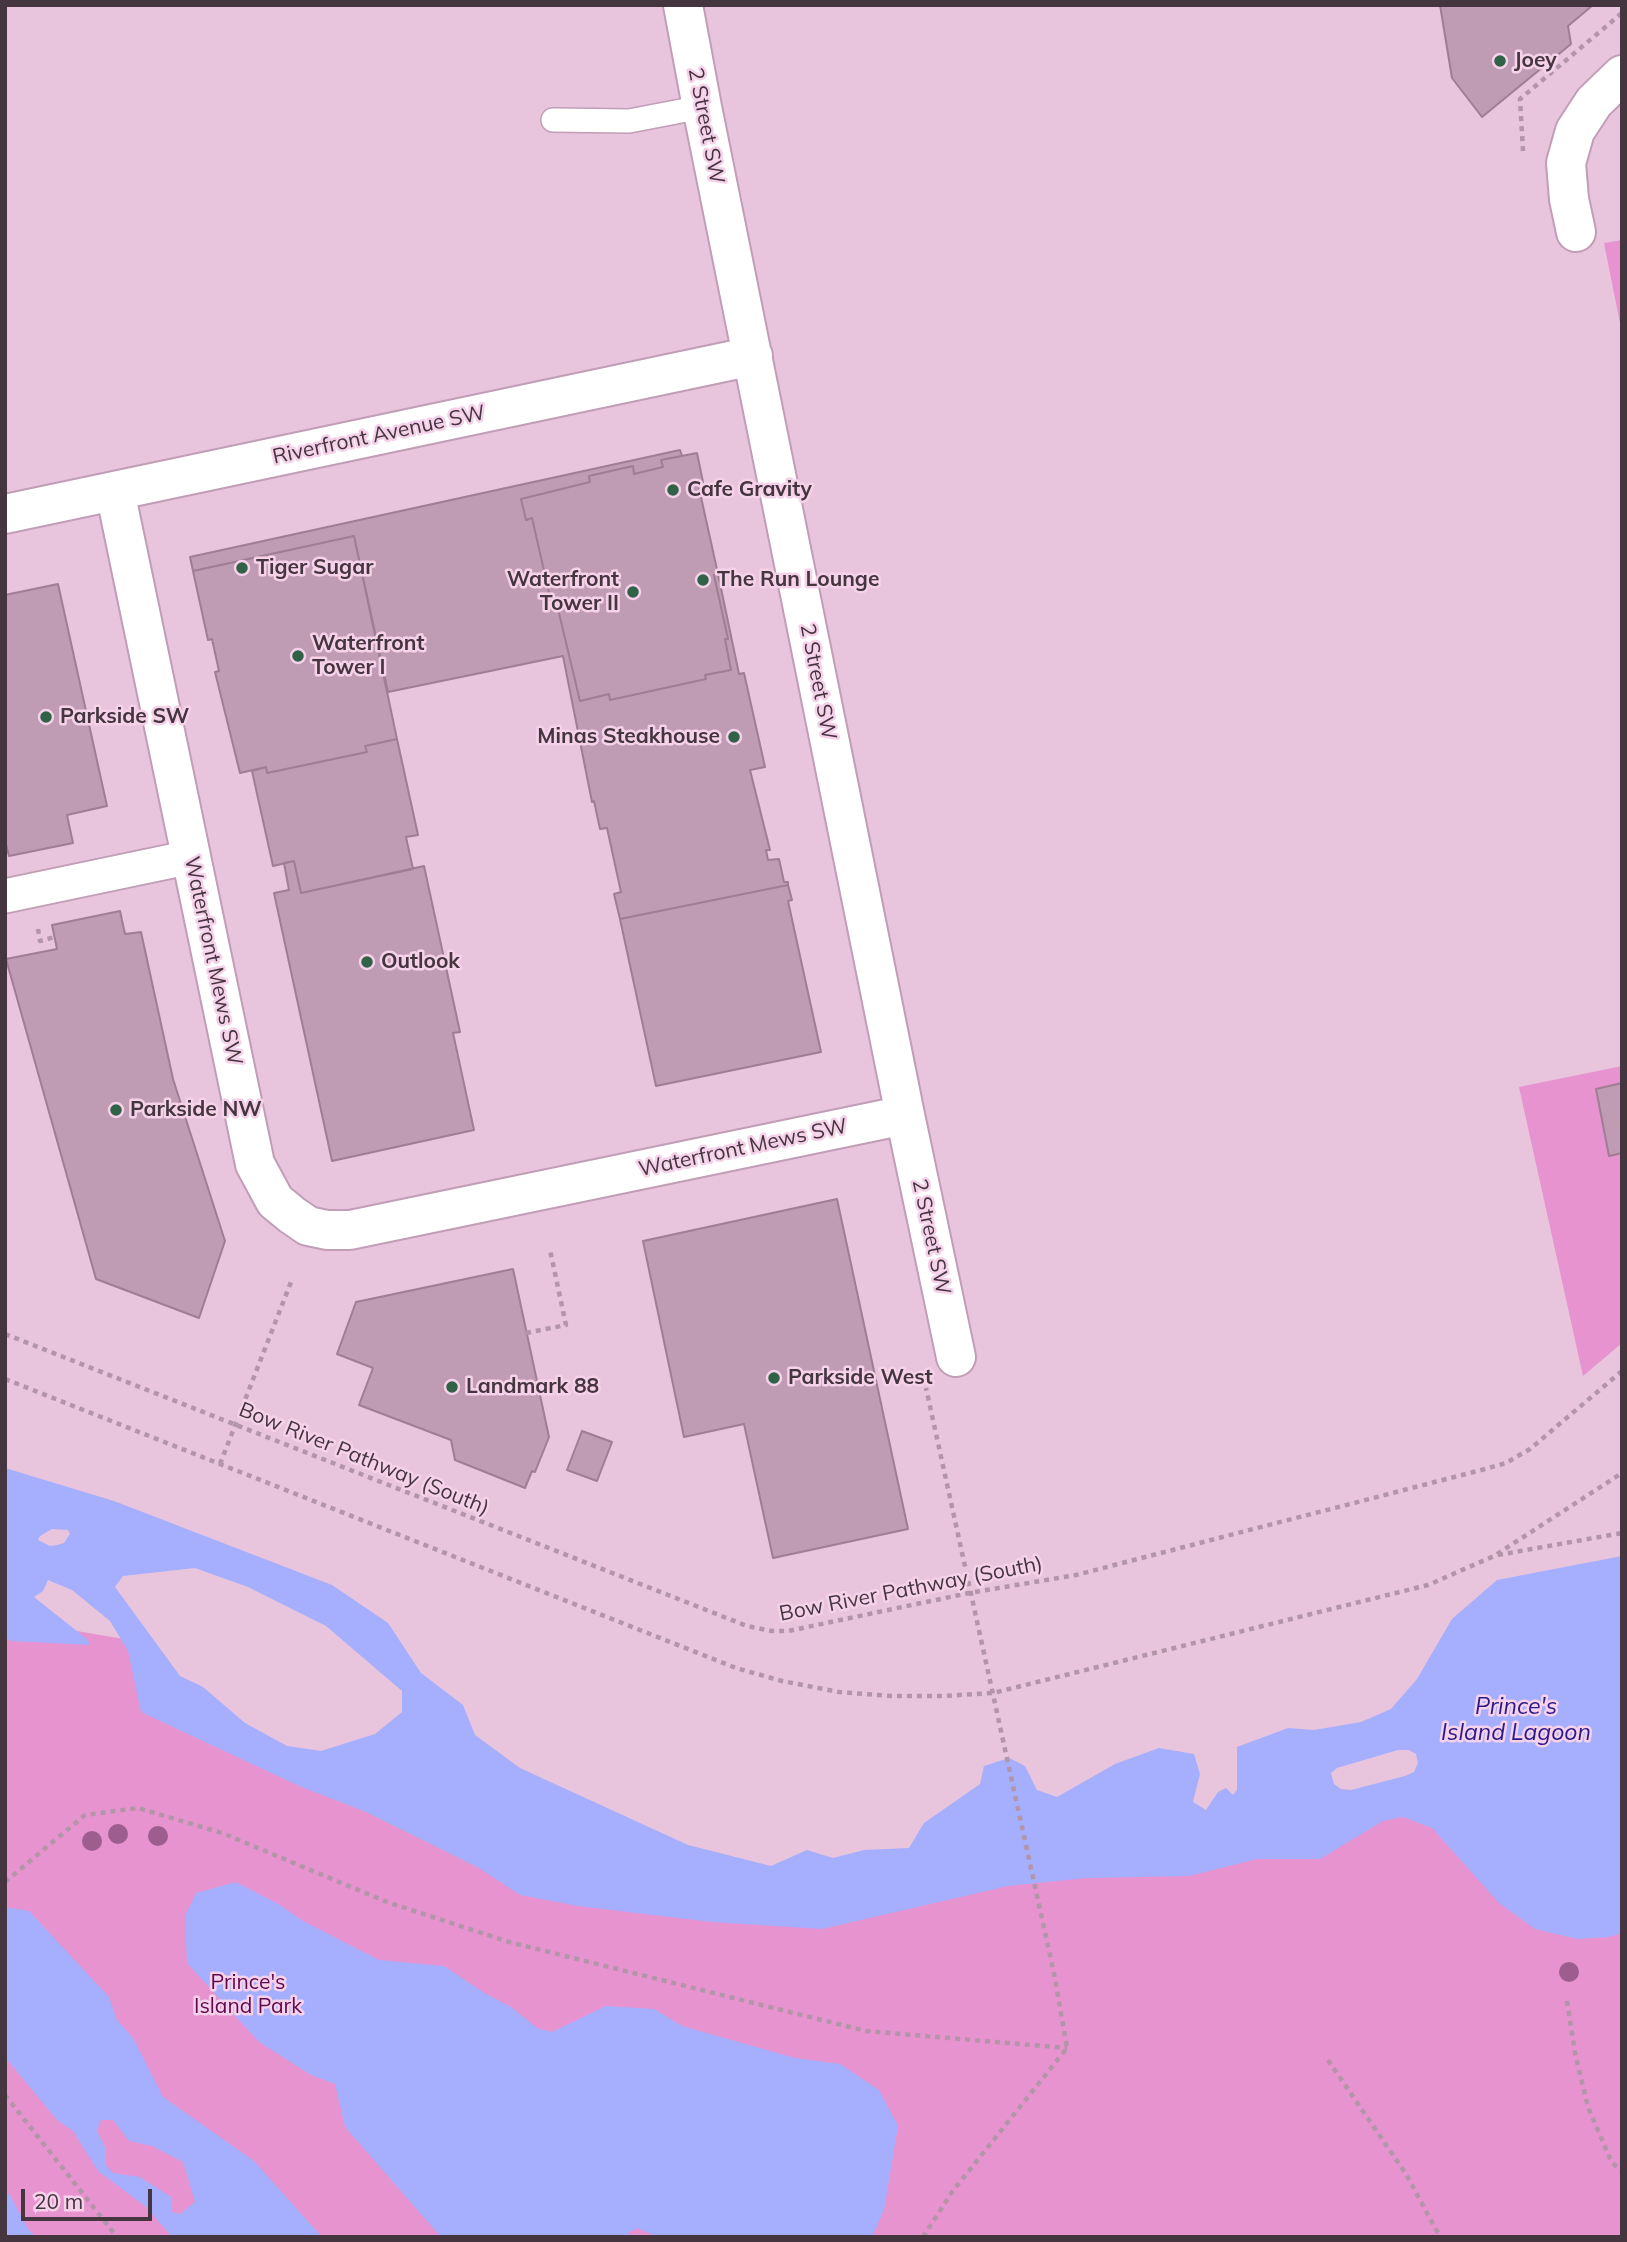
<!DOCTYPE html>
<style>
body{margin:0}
#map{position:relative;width:1627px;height:2242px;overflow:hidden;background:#e8c4dd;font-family:Mulish,sans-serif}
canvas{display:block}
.frame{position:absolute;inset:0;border:7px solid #44353f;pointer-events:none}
.scale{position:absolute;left:21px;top:2189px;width:131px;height:32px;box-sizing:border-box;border:4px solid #44353f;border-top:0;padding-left:9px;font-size:21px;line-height:24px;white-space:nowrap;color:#44353f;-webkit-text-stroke:5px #f6d1ea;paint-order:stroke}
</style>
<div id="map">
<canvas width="1627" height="2242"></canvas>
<div class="frame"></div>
<div class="scale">20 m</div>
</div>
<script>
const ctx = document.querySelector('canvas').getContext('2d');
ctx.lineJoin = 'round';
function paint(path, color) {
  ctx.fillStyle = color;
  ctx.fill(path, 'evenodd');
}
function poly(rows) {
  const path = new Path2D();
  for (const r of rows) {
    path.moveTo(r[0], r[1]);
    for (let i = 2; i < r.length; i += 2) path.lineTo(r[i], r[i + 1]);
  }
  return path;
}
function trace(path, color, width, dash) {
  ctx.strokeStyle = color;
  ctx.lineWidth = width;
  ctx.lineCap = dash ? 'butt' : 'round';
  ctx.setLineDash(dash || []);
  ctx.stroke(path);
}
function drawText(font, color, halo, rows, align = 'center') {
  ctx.font = font + ' Mulish,sans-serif';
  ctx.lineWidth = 5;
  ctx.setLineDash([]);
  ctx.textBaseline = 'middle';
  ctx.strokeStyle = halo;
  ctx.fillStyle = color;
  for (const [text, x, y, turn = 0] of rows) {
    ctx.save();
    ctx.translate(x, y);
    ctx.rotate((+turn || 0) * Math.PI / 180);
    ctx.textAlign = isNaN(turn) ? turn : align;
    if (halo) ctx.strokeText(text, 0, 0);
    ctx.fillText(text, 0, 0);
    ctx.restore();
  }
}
const green = poly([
 [1622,240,1622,333,1604,243],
 [1622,1066,1622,1343,1583,1376,1519,1087],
 [5,1619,142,1642,218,1726,712,1909,1412,1803,1622,1917,1622,2237,11,2237,5,2231]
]);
const water = poly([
 [5,1468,114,1501,332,1585,388,1623,421,1673,463,1705,475,1735,520,1768,688,1845,771,1866,807,1850,833,1858,864,1850,909,1848,924,1823,980,1784,984,1766,1009,1758,1025,1766,1037,1790,1057,1797,1115,1764,1159,1748,1194,1754,1200,1774,1193,1802,1206,1810,1218,1792,1226,1788,1233,1795,1237,1790,1237,1747,1288,1728,1314,1730,1361,1722,1391,1709,1417,1679,1452,1619,1497,1580,1622,1556,1622,1933,1609,1937,1577,1939,1535,1929,1499,1903,1432,1828,1403,1817,1383,1821,1320,1859,1257,1859,1189,1876,1086,1878,1008,1886,822,1929,712,1922,578,1906,520,1895,479,1868,366,1812,299,1786,141,1712,128,1651,110,1621,72,1590,48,1580,43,1591,34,1597,88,1640,90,1645,12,1641,5,1638],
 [52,1529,68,1530,70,1534,64,1543,57,1545,50,1546,38,1540,40,1536],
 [195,1568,248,1587,326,1626,402,1691,402,1712,375,1734,321,1751,287,1746,245,1723,203,1687,180,1676,115,1587,123,1576],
 [1398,1750,1409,1750,1416,1754,1418,1763,1414,1772,1405,1776,1351,1790,1341,1789,1334,1784,1331,1773,1337,1768],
 [236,1882,280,1905,303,1921,379,1960,444,1966,486,1994,511,2007,537,2028,552,2032,606,2006,654,2009,682,2026,795,2058,840,2064,879,2090,898,2126,884,2210,872,2237,657,2237,637,2228,628,2233,630,2237,441,2237,345,2127,335,2084,311,2075,259,2042,187,1963,185,1916,196,1893],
 [5,1907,29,1911,109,1997,117,2020,133,2038,163,2097,254,2161,322,2237,172,2237,146,2207,98,2171,73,2131,57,2120,5,2057],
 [101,2120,113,2120,129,2141,152,2146,183,2162,195,2202,180,2214,172,2212,171,2197,140,2177,113,2173,105,2164,106,2149,97,2131],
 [5,2191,10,2195,28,2229,36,2237,5,2237]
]);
const building = poly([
 [1440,5,1593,5,1568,26,1571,44,1482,117,1452,78,1440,5],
 [680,450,682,456,661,460,663,467,634,474,633,466,589,476,590,482,521,499,526,520,532,518,553,610,558,609,580,701,609,694,610,700,706,679,705,675,731,670,725,639,728,639,714,575,718,574,739,674,744,673,765,767,750,770,770,850,766,850,768,860,779,859,784,882,788,882,788,885,620,919,614,894,621,892,607,828,600,829,594,801,592,802,563,656,388,692,354,536,193,571,190,557,680,450],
 [697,453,704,487,699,488,718,574,714,575,728,639,725,639,731,670,705,675,706,679,610,700,609,694,580,701,558,609,553,610,532,518,526,520,521,499,590,482,589,476,633,466,634,474,663,467,661,460,697,453],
 [354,536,397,739,365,746,367,752,267,773,266,767,240,773,215,672,219,671,212,639,208,640,193,571,354,536],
 [58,584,107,806,67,815,73,843,9,856,5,841,5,595,58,584],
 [397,739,418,835,406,837,413,869,301,893,294,861,273,866,252,771,266,767,267,773,367,752,365,746,397,739],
 [294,861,301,893,424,866,460,1032,453,1033,474,1130,332,1161,274,893,289,890,284,863,294,861],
 [788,885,792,900,788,901,821,1052,656,1086,620,919,788,885],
 [120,911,125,934,141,932,173,1079,225,1241,199,1318,96,1279,6,959,57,949,52,925,120,911],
 [1622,1083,1622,1153,1609,1156,1596,1089,1622,1083],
 [837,1199,908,1529,773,1558,744,1424,684,1437,643,1241,837,1199],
 [513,1269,549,1437,535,1472,532,1471,525,1488,455,1460,451,1440,359,1405,373,1368,337,1354,356,1302,513,1269],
 [582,1431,612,1442,597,1481,567,1470,582,1431]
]);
const path = poly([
 [1523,151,1520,99,1622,13],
 [5,842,6,842],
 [38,929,40,941,55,937],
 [526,1333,566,1325,550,1250],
 [5,1334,747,1626,772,1631,788,1631,969,1593,1076,1575,1485,1469,1506,1463,1530,1449,1622,1371],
 [5,1379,736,1668,782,1681,839,1692,891,1696,943,1696,993,1693,1428,1585,1494,1556,1622,1473],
 [220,1464,291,1282],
 [1498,1555,1622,1533],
 [5,1882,85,1815,138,1808,222,1833,387,1902,509,1942,866,2031,1067,2048],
 [1567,2001,1575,2053,1588,2107,1612,2163,1622,2171],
 [1328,2060,1406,2174,1440,2237],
 [5,2095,117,2237],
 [923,2237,952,2192,1067,2048,1055,1978,926,1388]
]);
const service = poly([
 [553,120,629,121,702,107]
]);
const pedestrian = poly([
 [5,896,191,857]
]);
const minor = poly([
 [683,5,702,107,905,1115,956,1357],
 [1576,232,1569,199,1566,163,1575,131,1594,102,1622,75],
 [115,491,255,1164,275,1201,292,1215,308,1226,327,1230,350,1230,905,1115],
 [5,514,753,356]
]);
const trees = [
 [118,1834],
 [158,1836],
 [92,1841],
 [1569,1972]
];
const markers = [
 [1500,61,7,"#2f6246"],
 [673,490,7,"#2f6246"],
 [242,568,7,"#2f6246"],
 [703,580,7,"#2f6246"],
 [633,592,7,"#2f6246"],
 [298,656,7,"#2f6246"],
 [46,717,7,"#2f6246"],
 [734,737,7,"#2f6246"],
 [367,962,7,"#2f6246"],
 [116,1110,7,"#2f6246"],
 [774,1378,7,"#2f6246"],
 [452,1387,7,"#2f6246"]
];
const poiNames = [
 ["Joey",1514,61],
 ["Cafe Gravity",687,490],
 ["Tiger Sugar",256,568],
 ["Waterfront",619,580,"right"],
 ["Tower II",619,604,"right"],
 ["The Run Lounge",717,580],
 ["Waterfront",312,644],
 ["Tower I",312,668],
 ["Parkside SW",60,717],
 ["Minas Steakhouse",720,737,"right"],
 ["Outlook",381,962],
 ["Parkside NW",130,1110],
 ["Parkside West",788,1378],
 ["Landmark 88",466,1387]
];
const streetNames = [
 ["2 Street SW",706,126,79],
 ["Riverfront Avenue SW",379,435,-12],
 ["2 Street SW",818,682,79],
 ["Waterfront Mews SW",213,961,78],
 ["Waterfront Mews SW",743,1148,-12],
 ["2 Street SW",931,1237,78],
 ["Bow River Pathway (South)",364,1459,22],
 ["Bow River Pathway (South)",911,1589,-11]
];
const parkNames = [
 ["Prince's",248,1983],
 ["Island Park",248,2007]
];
const waterNames = [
 ["Prince's",1516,1707],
 ["Island Lagoon",1516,1733]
];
paint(green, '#e693cf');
paint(water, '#a5affe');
paint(building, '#bf9cb4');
trace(building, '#9f7d94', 2);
trace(service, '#c19eb6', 26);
trace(pedestrian, '#c19eb6', 37);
trace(minor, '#c19eb6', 42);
trace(path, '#b295a9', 4.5, [5, 5]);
trace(service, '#fff', 23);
trace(pedestrian, '#fff', 33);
trace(minor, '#fff', 38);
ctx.fillStyle = '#9d5e8f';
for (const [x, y] of trees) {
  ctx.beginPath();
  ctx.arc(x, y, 10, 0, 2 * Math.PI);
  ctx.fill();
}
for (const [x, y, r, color] of markers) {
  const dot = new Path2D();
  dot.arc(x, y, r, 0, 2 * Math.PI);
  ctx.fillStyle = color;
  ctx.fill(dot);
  trace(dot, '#f6d1ea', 2.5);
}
drawText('bold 21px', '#44353f', '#f6d1ea', poiNames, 'left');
drawText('21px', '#44353f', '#f6d1ea', streetNames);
drawText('21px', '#5f0a4f', '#f6d1ea', parkNames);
drawText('italic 23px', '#2a1b8a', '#f6d1ea', waterNames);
</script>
